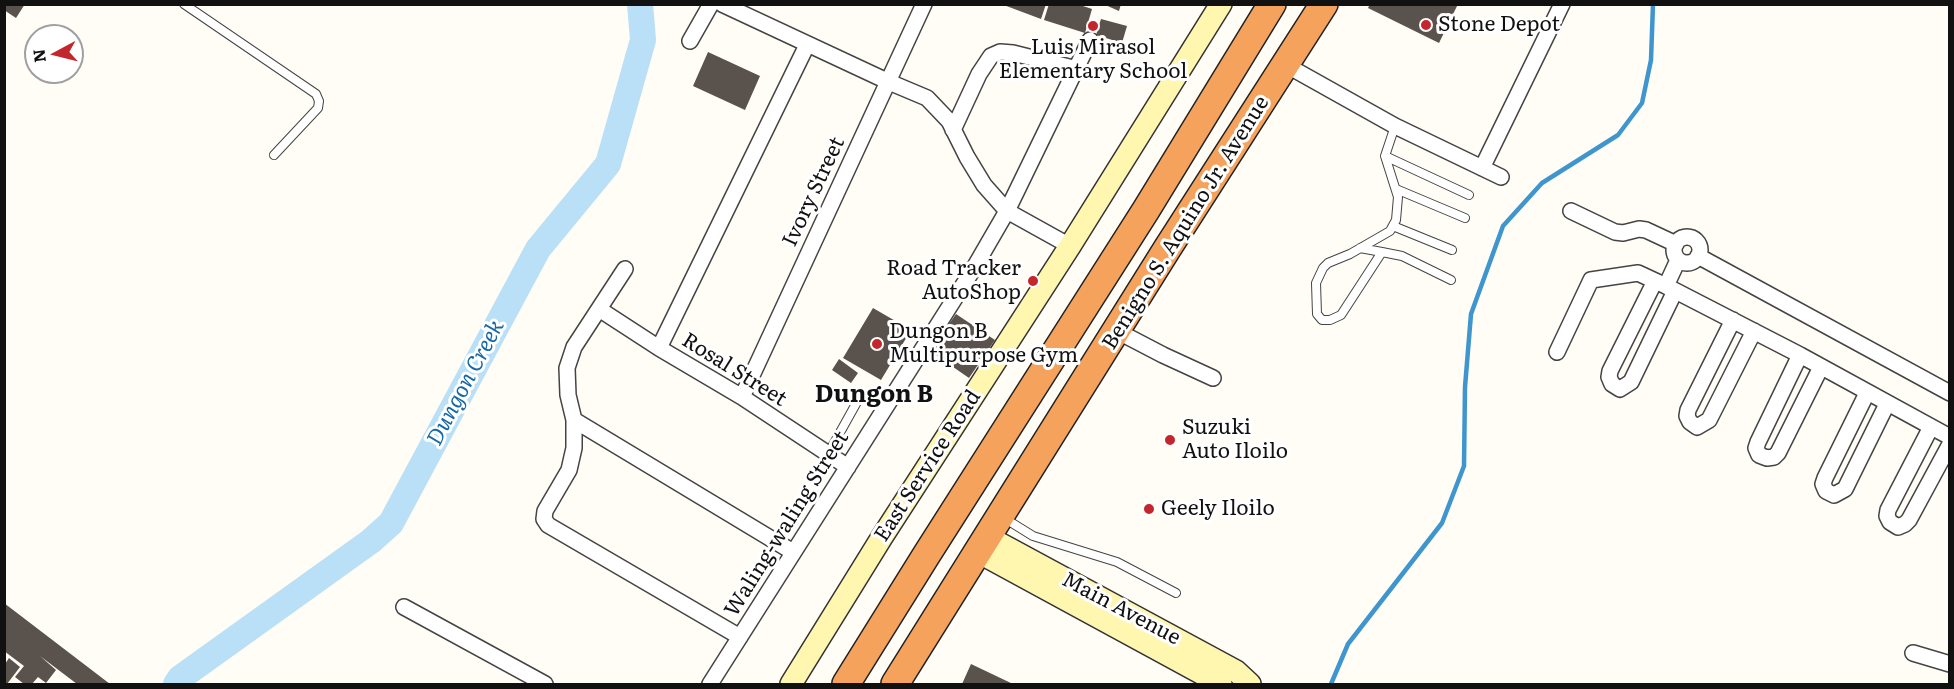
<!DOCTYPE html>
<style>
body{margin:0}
#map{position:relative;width:1954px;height:689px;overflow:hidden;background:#fffdf5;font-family:Literata,serif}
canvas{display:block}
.frame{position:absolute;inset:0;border:6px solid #111;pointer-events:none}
.north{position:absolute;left:24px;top:24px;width:60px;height:60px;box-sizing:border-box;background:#fff;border:2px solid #a0a0a0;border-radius:50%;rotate:263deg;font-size:16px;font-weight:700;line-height:24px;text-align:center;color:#111}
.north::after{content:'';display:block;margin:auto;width:21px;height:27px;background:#c4262e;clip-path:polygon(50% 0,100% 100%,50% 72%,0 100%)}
</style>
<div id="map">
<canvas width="1954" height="689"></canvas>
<div class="frame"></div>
<div class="north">N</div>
</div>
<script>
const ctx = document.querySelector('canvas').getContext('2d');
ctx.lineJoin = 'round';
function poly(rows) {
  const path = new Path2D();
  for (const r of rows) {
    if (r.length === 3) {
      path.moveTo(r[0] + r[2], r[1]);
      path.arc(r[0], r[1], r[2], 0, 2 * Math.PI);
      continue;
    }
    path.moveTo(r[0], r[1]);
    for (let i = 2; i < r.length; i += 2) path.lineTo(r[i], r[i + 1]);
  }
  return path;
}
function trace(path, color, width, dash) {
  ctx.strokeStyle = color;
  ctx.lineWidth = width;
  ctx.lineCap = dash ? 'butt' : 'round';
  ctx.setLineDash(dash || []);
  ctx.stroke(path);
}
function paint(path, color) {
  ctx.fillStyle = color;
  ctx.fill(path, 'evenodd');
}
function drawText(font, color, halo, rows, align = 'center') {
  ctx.font = font + ' Literata,serif';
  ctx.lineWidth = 6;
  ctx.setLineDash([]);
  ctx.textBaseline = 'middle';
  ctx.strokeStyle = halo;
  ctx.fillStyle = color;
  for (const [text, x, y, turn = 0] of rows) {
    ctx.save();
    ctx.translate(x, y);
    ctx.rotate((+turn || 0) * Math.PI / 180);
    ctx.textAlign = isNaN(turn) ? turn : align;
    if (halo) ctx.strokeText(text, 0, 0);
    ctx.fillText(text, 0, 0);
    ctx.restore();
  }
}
const stream = poly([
 [1331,684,1348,644,1442,523,1464,466,1465,387,1471,314,1503,226,1542,183,1618,135,1642,103,1651,60,1653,4]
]);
const river = poly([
 [176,684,180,678,371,541,391,523,538,249,608,164,643,40,640,4]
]);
const building = poly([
 [4,4,25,4,16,18,4,10],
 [1001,4,1046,4,1041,19],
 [1049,4,1077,4,1092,9,1085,33,1044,20],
 [1103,4,1121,4,1119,11],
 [1370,4,1458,4,1439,43,1368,8],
 [1101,19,1127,26,1122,43,1096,35],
 [708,52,760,76,745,110,693,86],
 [873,308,911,330,881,380,843,358],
 [956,314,995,340,969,378,930,351],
 [839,359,858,373,851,383,832,370],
 [4,603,110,684,77,684,40,656,56,670,46,683,38,677,32,684,24,684,15,677,24,666,4,651],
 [9,658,20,667,7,684,5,684,5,664],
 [971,664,1013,684,962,684]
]);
const lane = poly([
 [184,4,316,94,319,101,318,108,274,155],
 [1385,156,1469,195],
 [1396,189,1465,218],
 [1393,226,1452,250],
 [1360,248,1382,252,1341,315,1330,320,1322,320,1317,314,1316,283,1323,268,1328,263,1350,254,1390,231,1396,220,1398,197,1385,156,1395,126],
 [1382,252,1402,256,1451,280],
 [828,454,862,393],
 [1004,518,1033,536,1117,562,1176,593]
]);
const street = poly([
 [722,4,889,82,927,98,949,121,967,157,984,185,1007,211,1070,246],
 [690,41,711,4],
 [1286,65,1395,126,1501,177],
 [953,130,979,74,991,56,1000,52,1013,53,1077,69],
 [1482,168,1562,4],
 [1571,211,1615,232,1623,233,1639,229,1646,230,1676,244],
 [1687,250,13],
 [1698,256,1950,393],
 [625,269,574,347,567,368,568,395,574,420,574,448,569,470,545,511,544,519,548,525,740,637],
 [1655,281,1610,371,1609,377,1612,384,1620,389,1631,382,1675,291],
 [1666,286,1800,355,1950,437],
 [599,309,659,348,742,397,848,467],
 [1733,320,1688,410,1687,416,1690,422,1697,427,1709,420,1754,331],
 [1117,331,1163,355,1213,378],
 [659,348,807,45],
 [1557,352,1591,280,1638,273,1666,286,1678,260],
 [1800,355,1758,442,1756,448,1759,455,1767,458,1774,457,1778,453,1821,367],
 [1867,393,1825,478,1823,484,1826,491,1834,495,1845,489,1887,404],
 [742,397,924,4],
 [574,420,793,552],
 [1931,427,1888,510,1887,516,1890,522,1898,527,1905,524,1909,520,1950,444],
 [404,607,545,684],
 [1913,653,1950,664],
 [710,684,974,268,1007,211,1090,40]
]);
const secondary = poly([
 [988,537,1236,671,1250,684],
 [978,552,1221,684],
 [791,684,882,537,1070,246,1221,4]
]);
const highway = poly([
 [846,684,927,554,1146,210,1272,4],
 [895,684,1167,249,1324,4]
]);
const markers = [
 [1426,25,6,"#c4262e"],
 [1093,26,6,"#c4262e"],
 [1033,281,6,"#c4262e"],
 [877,344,6,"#c4262e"],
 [1170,440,6,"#c4262e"],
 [1149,509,6,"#c4262e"]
];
const poiNames = [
 ["Stone Depot",1438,25],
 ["Luis Mirasol",1093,48,"center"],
 ["Elementary School",1093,72,"center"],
 ["Road Tracker",1021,269,"right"],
 ["AutoShop",1021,293,"right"],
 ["Dungon B",889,332],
 ["Multipurpose Gym",889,356],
 ["Suzuki",1182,428],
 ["Auto Iloilo",1182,452],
 ["Geely Iloilo",1161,509]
];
const streetNames = [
 ["Ivory Street",814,192,-65],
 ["Benigno S. Aquino Jr. Avenue",1186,223,-58],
 ["Rosal Street",734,370,32],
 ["East Service Road",928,466,-57],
 ["Waling-waling Street",787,524,-58],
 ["Main Avenue",1121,609,28]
];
const waterNames = [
 ["Dungon Creek",466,383,-62]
];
const quarterNames = [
 ["Dungon B",874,395]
];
trace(stream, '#3f96cf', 4.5);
trace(river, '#b9e0f7', 26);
paint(building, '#5a524d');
trace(lane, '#444', 10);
trace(street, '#444', 18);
trace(secondary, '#333', 24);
trace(highway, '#222', 30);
trace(lane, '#fff', 8);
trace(street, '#fff', 15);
trace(secondary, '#fff6b0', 21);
trace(highway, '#f5a25d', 27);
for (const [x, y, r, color] of markers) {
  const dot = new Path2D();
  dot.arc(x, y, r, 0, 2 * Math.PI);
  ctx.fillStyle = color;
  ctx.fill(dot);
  trace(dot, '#fff', 2);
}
drawText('21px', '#111', '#fff', poiNames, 'left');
drawText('21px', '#111', '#fff', streetNames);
drawText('italic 22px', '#1768a6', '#fff', waterNames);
drawText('bold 24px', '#111', '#fff', quarterNames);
</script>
